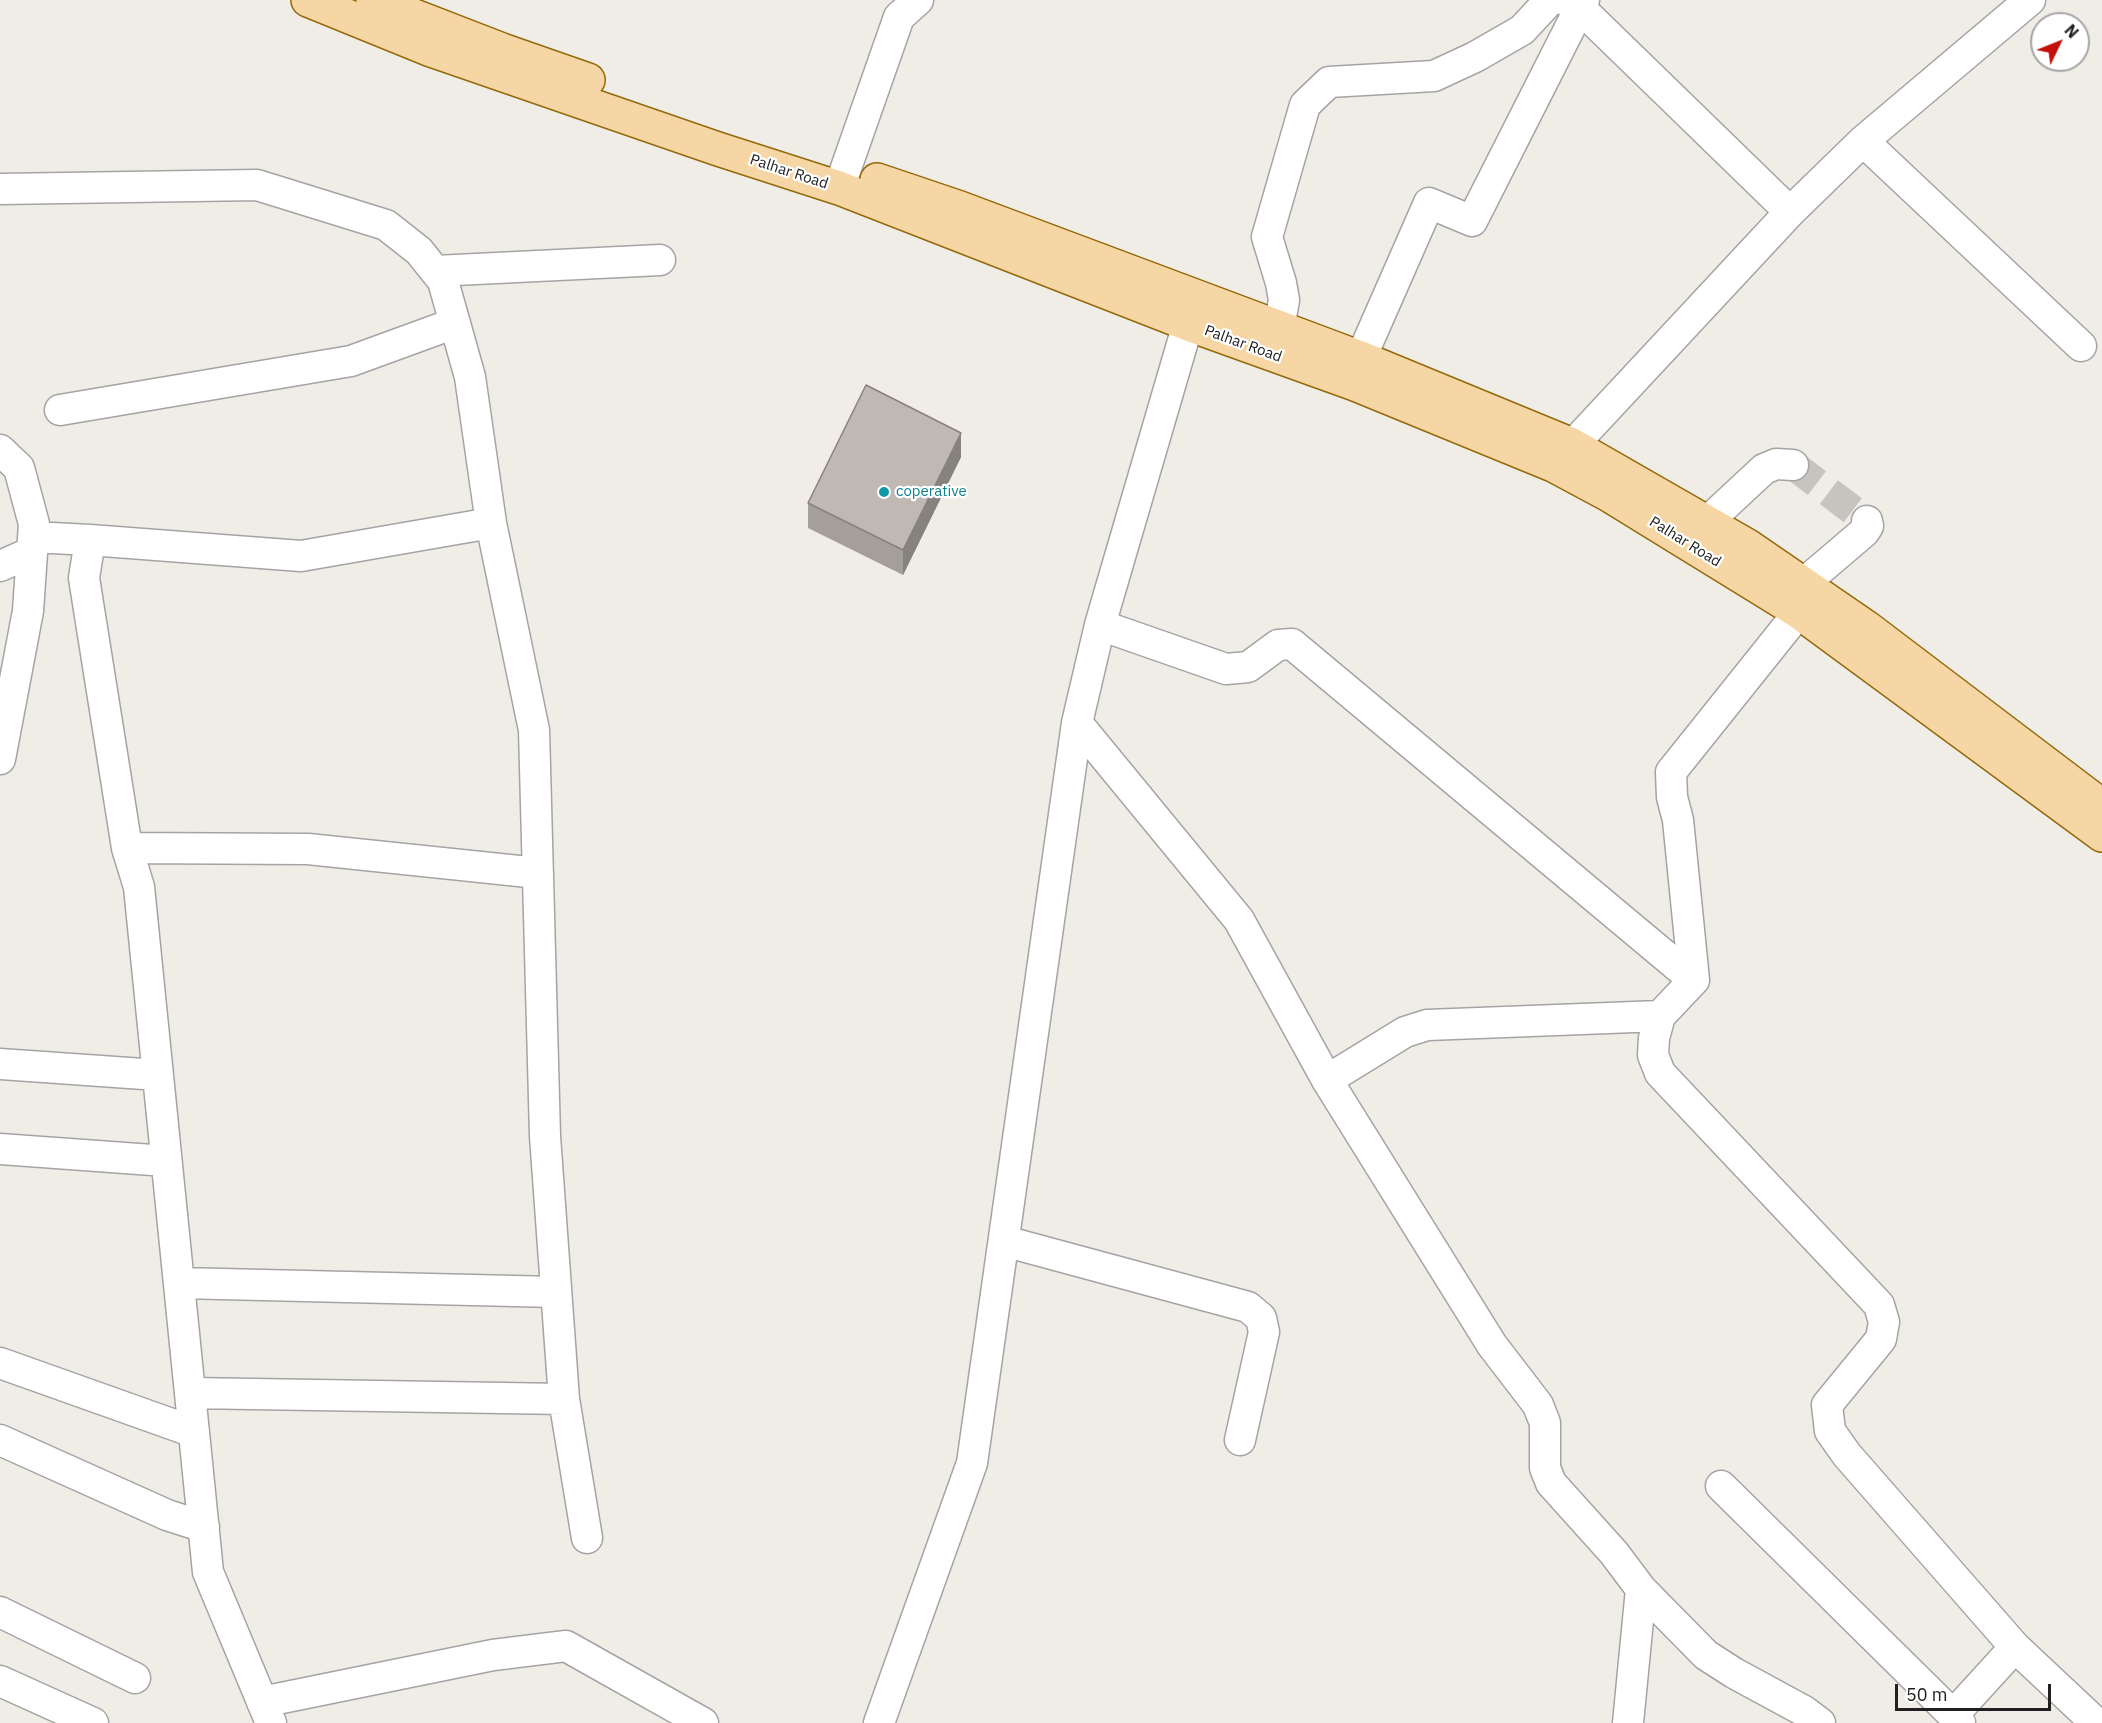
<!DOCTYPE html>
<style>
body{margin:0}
#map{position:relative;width:2102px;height:1723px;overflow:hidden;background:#f0ede7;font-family:"IBM Plex Sans",sans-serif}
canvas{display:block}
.north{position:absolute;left:2030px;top:12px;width:60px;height:60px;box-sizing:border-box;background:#fff;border:2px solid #a6a6a6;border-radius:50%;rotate:47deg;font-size:16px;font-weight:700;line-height:24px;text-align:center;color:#202020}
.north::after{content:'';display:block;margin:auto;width:21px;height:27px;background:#c4100b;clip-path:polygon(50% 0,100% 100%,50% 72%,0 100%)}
.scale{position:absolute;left:1895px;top:1684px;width:156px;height:27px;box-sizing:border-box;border:3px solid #202020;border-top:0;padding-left:8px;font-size:18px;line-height:21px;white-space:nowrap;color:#202020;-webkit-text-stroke:4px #fff;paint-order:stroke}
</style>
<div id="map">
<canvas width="2102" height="1723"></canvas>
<div class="north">N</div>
<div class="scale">50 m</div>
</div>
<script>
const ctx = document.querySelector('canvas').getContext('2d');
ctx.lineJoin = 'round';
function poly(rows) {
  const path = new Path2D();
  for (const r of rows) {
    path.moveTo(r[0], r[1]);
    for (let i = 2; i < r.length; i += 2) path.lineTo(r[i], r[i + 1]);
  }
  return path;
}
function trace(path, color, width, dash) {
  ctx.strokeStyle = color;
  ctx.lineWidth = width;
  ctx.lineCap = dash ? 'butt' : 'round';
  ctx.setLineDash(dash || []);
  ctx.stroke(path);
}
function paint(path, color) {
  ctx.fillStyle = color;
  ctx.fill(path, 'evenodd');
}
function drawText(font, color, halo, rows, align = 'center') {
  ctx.font = font + ' "IBM Plex Sans",sans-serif';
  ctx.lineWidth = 4.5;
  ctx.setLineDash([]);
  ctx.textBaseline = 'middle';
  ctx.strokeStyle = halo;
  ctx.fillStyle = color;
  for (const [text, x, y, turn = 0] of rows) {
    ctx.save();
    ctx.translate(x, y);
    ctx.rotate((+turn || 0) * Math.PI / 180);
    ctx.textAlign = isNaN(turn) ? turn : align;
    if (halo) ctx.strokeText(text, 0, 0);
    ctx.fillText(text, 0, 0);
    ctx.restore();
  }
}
const minorTunnel = poly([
 [1793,465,1867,521]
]);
const minor = poly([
 [1863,141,2081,346],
 [839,188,899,17,918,0],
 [0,189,257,185,386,225,419,251,443,281,470,377,491,523,534,730,545,1136,564,1399,587,1538],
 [1790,212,1863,141,2030,0],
 [435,271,660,260],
 [1279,328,1284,300,1281,283,1267,237,1305,105,1329,82,1434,76,1475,57,1522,30,1550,0],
 [1355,383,1367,344,1429,203,1472,221,1584,0],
 [60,410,351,361,455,323],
 [0,450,19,468,34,524,28,611,0,759],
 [1557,462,1790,212,1580,8,1565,0],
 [1707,522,1764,469,1776,464,1793,465],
 [33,537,90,540,84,578,127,848,139,887,208,1572,271,1723],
 [90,540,301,556,491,523],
 [0,566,32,552],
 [1803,584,1864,532,1868,526,1867,521],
 [1799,612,1671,772,1672,797,1678,820,1694,980,1660,1016,1654,1038,1653,1055,1660,1073,1879,1305,1884,1322,1881,1339,1827,1405,1830,1431,1847,1455,2015,1647,2096,1723],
 [1100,625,1226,669,1248,667,1278,645,1292,644,1694,980],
 [1077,723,1239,920,1327,1080,1492,1345,1538,1405,1545,1423,1545,1468,1551,1483,1614,1553,1641,1589,1706,1655,1734,1673,1804,1711,1820,1723],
 [127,848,308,849,538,873],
 [0,1064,158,1075],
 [1327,1080,1405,1032,1427,1025,1660,1016],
 [0,1149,166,1161],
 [1004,1241,1248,1307,1261,1318,1264,1332,1240,1440],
 [179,1283,556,1292],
 [0,1363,194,1432],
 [190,1393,564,1399],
 [0,1440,167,1515,204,1527],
 [1721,1486,1953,1715],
 [0,1612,135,1678],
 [0,1681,93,1723],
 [262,1702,493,1655,566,1646,703,1723],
 [879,1723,972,1463,1077,723,1100,625,1188,324],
 [1628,1723,1641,1589],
 [1960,1723,1953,1715,2015,1647]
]);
const major = poly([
 [308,0,431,50,718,149,839,188,1188,324,1355,384,1553,465,1609,495,1799,612,2102,835],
 [373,0,502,50,588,80],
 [877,180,960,208,1363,359,1572,445,1748,546,1866,627,2102,806]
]);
const wall = poly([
 [961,457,903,575,808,528,808,503]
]);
const shadedWall = poly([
 [961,433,961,457,903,575,903,550]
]);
const building = poly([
 [866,385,961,433,903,550,808,503,866,385]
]);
const markers = [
 [884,492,6,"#0f9aa8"]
];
const streetNames = [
 ["Palhar Road",789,172,18],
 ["Palhar Road",1243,344,20],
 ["Palhar Road",1685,542,32]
];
const cultureNames = [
 ["coperative",896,492]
];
trace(minorTunnel, '#c6c4bf', 30, [30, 15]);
trace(minor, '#a4a4a4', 33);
trace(major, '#936909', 36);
trace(minor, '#fff', 30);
trace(major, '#f7d6a5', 33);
paint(wall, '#a59f9a');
paint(shadedWall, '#86827d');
paint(building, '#c0b9b3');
trace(building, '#86827d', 1.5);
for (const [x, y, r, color] of markers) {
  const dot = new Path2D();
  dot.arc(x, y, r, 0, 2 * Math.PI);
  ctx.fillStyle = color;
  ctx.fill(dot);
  trace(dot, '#fff', 2);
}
drawText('15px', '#202020', '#fff', streetNames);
drawText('15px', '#0d838f', '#fff', cultureNames, 'left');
</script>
